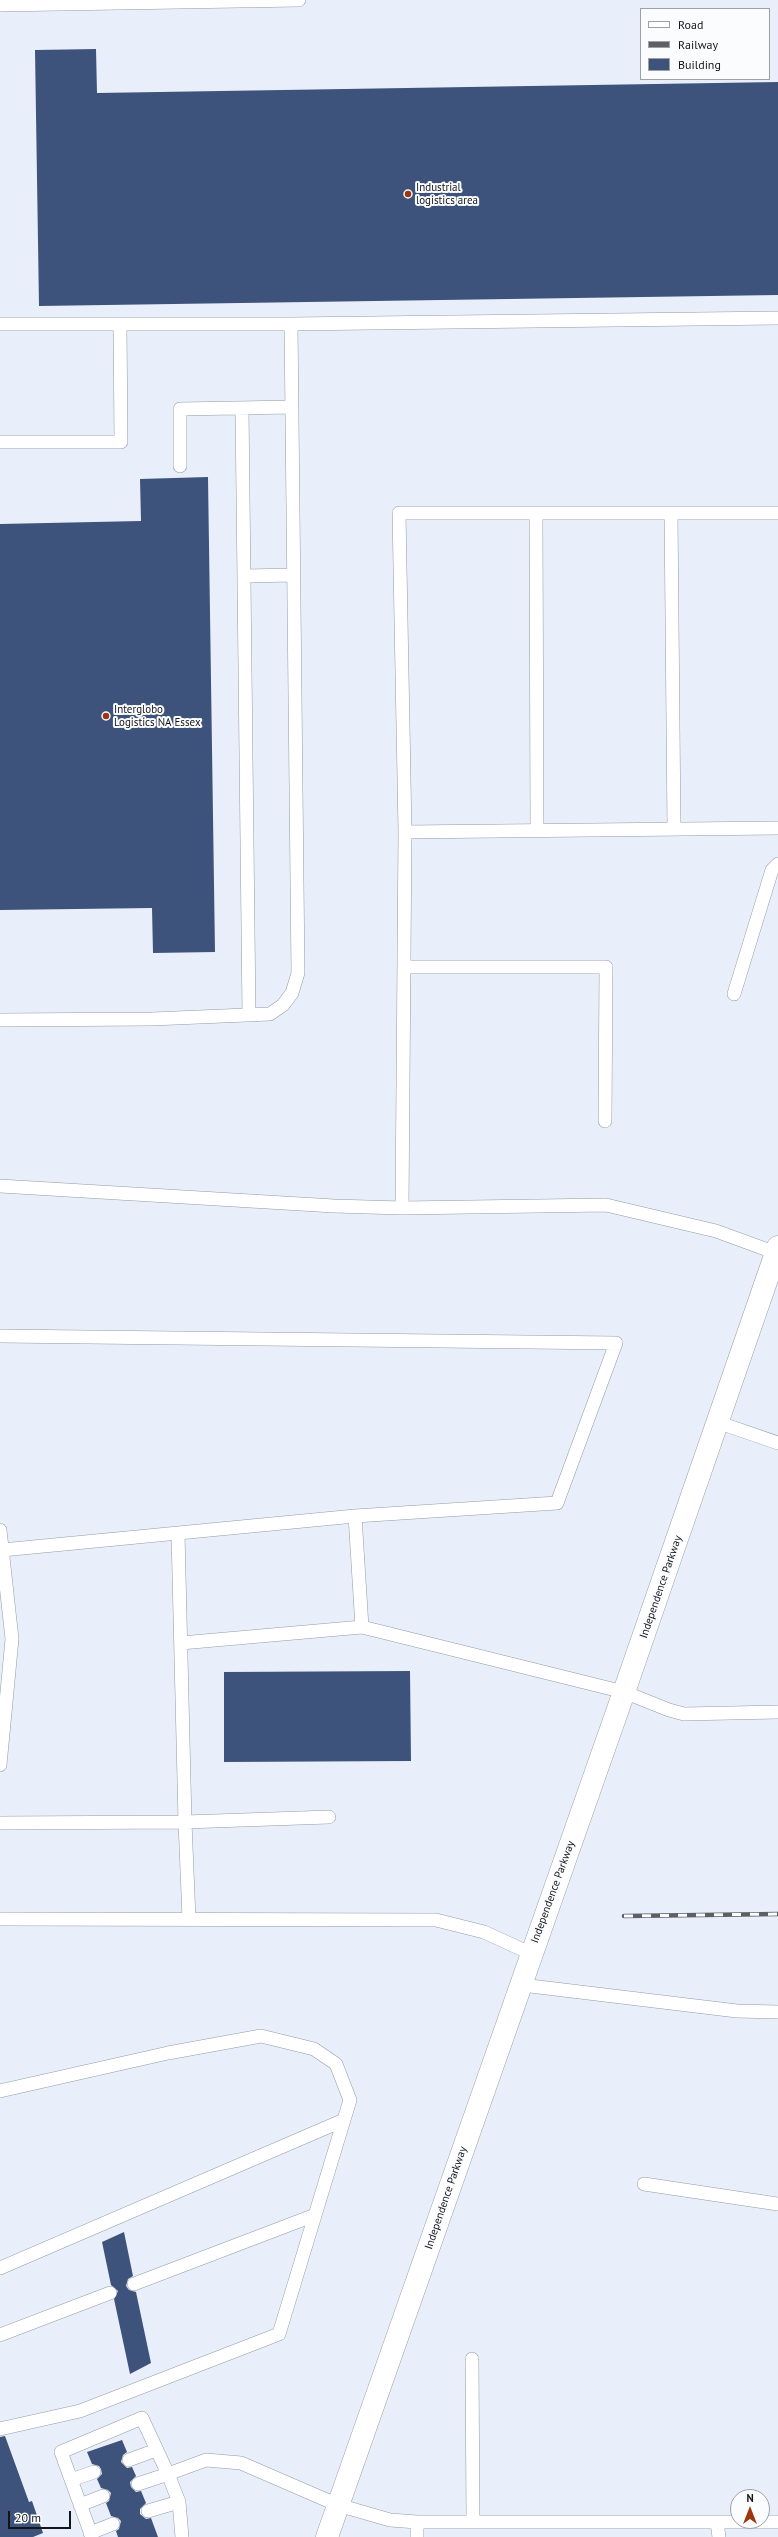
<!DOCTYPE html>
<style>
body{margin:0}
#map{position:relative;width:778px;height:2537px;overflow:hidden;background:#e9effa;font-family:"PT Sans",sans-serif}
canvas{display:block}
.legend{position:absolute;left:640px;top:8px;width:130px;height:72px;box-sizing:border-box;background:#fbfcfe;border:1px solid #9ea0a2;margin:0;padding:5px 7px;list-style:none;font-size:12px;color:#131519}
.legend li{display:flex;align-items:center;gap:8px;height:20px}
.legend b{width:20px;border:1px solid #9ea0a2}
.north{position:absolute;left:730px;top:2489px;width:40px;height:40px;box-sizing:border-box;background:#fbfcfe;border:1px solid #9ea0a2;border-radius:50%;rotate:0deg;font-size:11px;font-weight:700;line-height:16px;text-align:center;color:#131519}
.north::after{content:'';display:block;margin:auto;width:14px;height:18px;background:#9c360d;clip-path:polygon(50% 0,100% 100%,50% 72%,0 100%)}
.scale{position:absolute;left:8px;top:2511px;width:63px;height:18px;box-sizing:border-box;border:2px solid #131519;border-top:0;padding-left:5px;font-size:12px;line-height:14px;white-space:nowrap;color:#131519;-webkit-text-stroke:3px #fbfcfe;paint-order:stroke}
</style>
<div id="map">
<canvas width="778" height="2537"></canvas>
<ul class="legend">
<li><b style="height:5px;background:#fff"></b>Road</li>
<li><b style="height:5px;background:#5c5f66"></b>Railway</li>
<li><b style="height:11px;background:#3e537c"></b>Building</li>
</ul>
<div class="north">N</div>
<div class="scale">20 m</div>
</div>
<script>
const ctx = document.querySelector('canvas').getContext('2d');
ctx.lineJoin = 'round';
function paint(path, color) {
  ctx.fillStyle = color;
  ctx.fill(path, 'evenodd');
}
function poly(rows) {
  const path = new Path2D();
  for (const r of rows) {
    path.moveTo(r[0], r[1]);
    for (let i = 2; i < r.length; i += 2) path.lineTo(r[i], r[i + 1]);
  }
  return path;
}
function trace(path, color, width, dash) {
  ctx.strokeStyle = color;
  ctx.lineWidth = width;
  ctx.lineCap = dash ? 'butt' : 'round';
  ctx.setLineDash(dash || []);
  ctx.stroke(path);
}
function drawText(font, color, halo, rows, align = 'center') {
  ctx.font = font + ' "PT Sans",sans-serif';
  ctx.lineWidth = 4;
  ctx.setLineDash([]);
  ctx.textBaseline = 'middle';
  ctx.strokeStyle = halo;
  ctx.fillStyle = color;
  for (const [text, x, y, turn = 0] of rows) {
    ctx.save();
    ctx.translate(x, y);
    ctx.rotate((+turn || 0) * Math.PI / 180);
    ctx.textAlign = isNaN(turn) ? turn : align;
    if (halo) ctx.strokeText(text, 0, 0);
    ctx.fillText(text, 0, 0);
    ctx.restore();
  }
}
const building = poly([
 [96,49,97,93,778,82,778,295,39,306,35,50],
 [208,477,215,952,153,953,152,908,0,910,0,524,141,521,140,479],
 [410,1671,411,1761,224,1762,224,1672],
 [124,2232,133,2276,128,2279,126,2286,129,2290,136,2292,151,2363,130,2374,114,2299,118,2291,111,2285,102,2242],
 [5,2436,29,2502,32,2501,43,2533,33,2537,0,2537,0,2437],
 [122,2440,127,2452,123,2455,121,2462,127,2468,132,2467,136,2476,130,2482,131,2487,136,2492,141,2491,146,2503,140,2509,140,2514,146,2519,151,2518,158,2537,118,2537,116,2531,119,2529,121,2521,118,2518,111,2516,106,2503,109,2501,111,2493,108,2490,101,2488,97,2479,102,2474,101,2469,99,2466,92,2464,87,2452]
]);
const lane = poly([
 [0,5,299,0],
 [0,324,291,324,778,318],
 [242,408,249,1015],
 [0,442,121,442,120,324],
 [180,466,180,409,292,407],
 [536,513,537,831],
 [671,513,674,829],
 [244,576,294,575],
 [405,832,778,828],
 [404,967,606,967,605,1121],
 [734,994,772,870,778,864],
 [0,1020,152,1019,270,1014,283,1005,292,993,298,973,291,324],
 [0,1186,334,1206,402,1208,606,1205,716,1231,776,1253],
 [402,1208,405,832,399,513,778,513],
 [0,1336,616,1343,557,1503,355,1516,362,1627,624,1692,669,1710,684,1714,778,1712],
 [717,1422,778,1443],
 [0,1530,12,1639,0,1765],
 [178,1533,185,1822,329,1817],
 [2,1550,355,1516],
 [181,1643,362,1627],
 [0,1823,185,1822,189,1919],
 [0,1919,436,1920,484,1932,532,1954],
 [522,1985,737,2011,778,2012],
 [0,2091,168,2053,261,2036,314,2049,336,2064,350,2100,279,2334,80,2411,0,2429],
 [644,2184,778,2204],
 [0,2268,344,2120],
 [134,2284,315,2215],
 [0,2335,110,2293],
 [472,2359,473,2522],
 [129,2460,156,2450],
 [71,2480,94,2472],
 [80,2505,103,2496],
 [148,2511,179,2502],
 [717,2522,719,2537],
 [90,2533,113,2524],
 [92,2537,61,2452,142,2418,168,2474,138,2484],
 [182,2537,179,2502,168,2474,206,2460,241,2463,338,2505,390,2520,417,2522,778,2522],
 [417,2537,417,2522]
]);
const secondary = poly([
 [327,2537,624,1692,778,1247]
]);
const rail = poly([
 [624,1916,778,1914]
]);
const markers = [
 [408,194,4,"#9c360d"],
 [106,716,4,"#9c360d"]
];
const poiNames = [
 ["Industrial",416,188],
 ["logistics area",416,201],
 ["Interglobo",114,710],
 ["Logistics NA Essex",114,723]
];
const streetNames = [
 ["Independence Parkway",661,1587,-71],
 ["Independence Parkway",553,1892,-70],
 ["Independence Parkway",446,2198,-71]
];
paint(building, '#3e537c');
trace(lane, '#959aa5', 14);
trace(secondary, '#959aa5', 23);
trace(lane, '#fff', 13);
trace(secondary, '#fff', 22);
trace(rail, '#5c5f66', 4.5);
trace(rail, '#fbfcfe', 3, [9]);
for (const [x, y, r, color] of markers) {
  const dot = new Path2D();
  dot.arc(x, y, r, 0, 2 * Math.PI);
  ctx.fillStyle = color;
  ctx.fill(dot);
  trace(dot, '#fbfcfe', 1.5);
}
drawText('11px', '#131519', '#fbfcfe', poiNames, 'left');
drawText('11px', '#131519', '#fbfcfe', streetNames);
</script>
